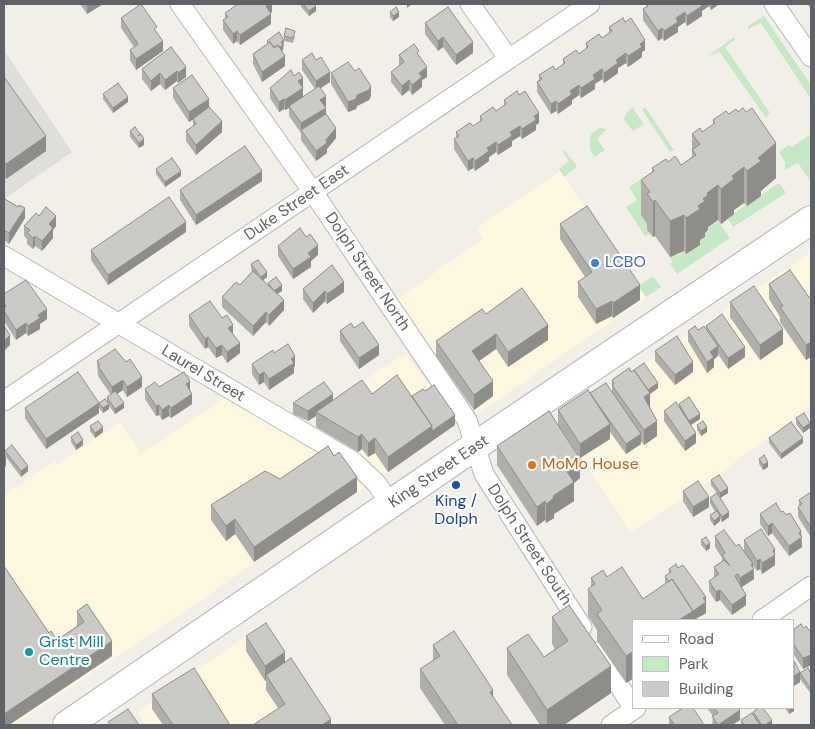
<!DOCTYPE html>
<style>
body{margin:0}
#map{position:relative;width:815px;height:729px;overflow:hidden;background:#f1efe8;font-family:"DM Sans",sans-serif}
canvas{display:block}
.frame{position:absolute;inset:0;border:5px solid #5f6368;pointer-events:none}
.legend{position:absolute;left:632px;top:619px;width:162px;height:90px;box-sizing:border-box;background:#fff;border:1px solid #bfc1c3;margin:0;padding:6px 9px;list-style:none;font-size:15px;color:#5f6368}
.legend li{display:flex;align-items:center;gap:10px;height:25px}
.legend b{width:25px;border:1px solid #bfc1c3}
</style>
<div id="map">
<canvas width="815" height="729"></canvas>
<div class="frame"></div>
<ul class="legend">
<li><b style="height:6px;background:#fff"></b>Road</li>
<li><b style="height:14px;background:#c5e8c5"></b>Park</li>
<li><b style="height:14px;background:#cccac5"></b>Building</li>
</ul>
</div>
<script>
const ctx = document.querySelector('canvas').getContext('2d');
ctx.lineJoin = 'round';
function paint(path, color) {
  ctx.fillStyle = color;
  ctx.fill(path, 'evenodd');
}
function poly(rows) {
  const path = new Path2D();
  for (const r of rows) {
    path.moveTo(r[0], r[1]);
    for (let i = 2; i < r.length; i += 2) path.lineTo(r[i], r[i + 1]);
  }
  return path;
}
function trace(path, color, width, dash) {
  ctx.strokeStyle = color;
  ctx.lineWidth = width;
  ctx.lineCap = dash ? 'butt' : 'round';
  ctx.setLineDash(dash || []);
  ctx.stroke(path);
}
function drawText(font, color, halo, rows, align = 'center') {
  ctx.font = font + ' "DM Sans",sans-serif';
  ctx.lineWidth = 4.5;
  ctx.setLineDash([]);
  ctx.textBaseline = 'middle';
  ctx.strokeStyle = halo;
  ctx.fillStyle = color;
  for (const [text, x, y, turn = 0] of rows) {
    ctx.save();
    ctx.translate(x, y);
    ctx.rotate((+turn || 0) * Math.PI / 180);
    ctx.textAlign = isNaN(turn) ? turn : align;
    if (halo) ctx.strokeText(text, 0, 0);
    ctx.fillText(text, 0, 0);
    ctx.restore();
  }
}
const commercial = poly([
 [560,171,647,298,476,414,397,299,483,239,476,228],
 [811,252,811,406,700,488,631,532,556,423],
 [406,353,456,425,119,656,13,725,4,725,4,496,55,461,57,464,120,422,141,453,225,398,297,440,368,391,363,382],
 [263,624,332,725,146,725,137,712]
]);
const industrial = poly([
 [4,50,72,152,4,199]
]);
const green = poly([
 [764,16,811,85,811,99,761,23,748,29,748,26],
 [734,37,735,40,725,47,770,113,766,118,719,51,706,58],
 [632,107,644,124,633,131,624,120,625,115],
 [645,107,674,150,670,152,642,110],
 [600,128,607,129,597,139,605,150,594,157,590,149,590,138,592,133],
 [811,134,811,182,798,163,785,170,785,162,779,152,789,145,792,147],
 [564,150,577,166,564,177,559,169,569,161,563,152],
 [642,179,653,206,641,215,650,228,647,230,650,234,645,236,626,207,637,200,629,187],
 [779,183,786,193,733,227,728,219,734,213],
 [718,221,730,238,677,274,670,264,673,262,670,257,675,253,677,256,684,251,686,254,700,245,698,242,705,237,704,234,709,231,708,228],
 [652,277,655,279,661,287,646,297,638,286]
]);
const minor = poly([
 [180,4,313,192,467,420,484,474,582,627],
 [470,4,509,59],
 [774,4,811,57],
 [4,256,354,462,376,483,391,504],
 [4,401,590,4],
 [762,620,811,586],
 [598,652,634,709],
 [611,725,636,708]
]);
const secondary = poly([
 [67,725,456,459,811,220]
]);
const wall = poly([
 [80,4,103,4,87,14],
 [272,4,272,12,270,12,271,24,240,45,237,41,233,44,223,30,223,20,225,19,225,13],
 [301,4,315,4,316,11,309,16,301,7],
 [646,4,719,4,711,10,709,6,702,11,702,16,687,26,685,22,678,27,678,32,664,41,662,38,658,41,643,20,643,9,646,8],
 [807,4,811,4,811,9],
 [390,12,399,17,393,21,390,17],
 [121,18,157,32,163,51,136,70,130,60,130,50,134,47,121,28],
 [425,23,473,53,456,65,443,47,438,51,425,34],
 [609,27,645,50,642,52,642,57,628,67,626,63,618,68,618,73,604,83,602,79,595,84,595,89,581,98,579,95,572,100,572,104,558,114,556,111,551,114,537,92,537,82,539,80,539,75,555,70,563,65,563,59,579,54,586,49,586,43,602,38,609,33],
 [284,36,295,36,293,43,284,41],
 [267,41,284,45,283,46,283,50,282,51,285,66,262,82,253,64,253,54,267,44],
 [171,47,186,77,178,83,177,81,165,90,160,84,151,91,142,79,142,69],
 [399,55,419,57,427,77,422,80,422,87,412,95,409,90,402,96,391,82,391,72,400,66,399,65],
 [302,60,330,82,321,88,326,106,325,107,326,114,336,138,327,149,327,153,316,161,301,140,301,133,289,116,289,108,285,110,284,109,279,112,270,98,270,88,294,76,303,78,303,97,315,89,302,70],
 [331,73,371,96,369,100,357,106,356,109,348,112,331,84],
 [4,77,46,151,6,179,4,176],
 [173,88,209,107,222,132,196,155,186,141,186,131,193,127,193,120,189,122,173,98],
 [103,94,128,102,113,113,103,99],
 [504,100,539,123,536,125,536,130,522,139,520,136,512,141,512,146,498,155,496,152,489,157,489,161,475,171,473,168,468,171,454,149,454,139,456,138,456,132,473,126,480,122,480,116,496,111,504,106],
 [713,120,776,178,761,191,761,196,747,206,744,203,734,210,734,214,721,224,718,220,708,227,708,230,705,233,705,237,700,240,700,245,686,254,684,251,670,257,655,236,653,237,647,230,647,224,641,215,641,180,652,172,652,168,668,162,681,165,692,157,692,134,702,132,713,125],
 [130,131,140,135,144,145,139,148,130,137],
 [156,169,181,176,165,187,156,174],
 [262,181,196,225,180,200,180,190],
 [4,202,25,218,9,244,4,240],
 [39,216,56,226,53,230,53,238,42,251,35,246,33,249,27,244,27,239,24,236,24,226],
 [560,224,640,300,613,318,612,316,596,324,578,297,578,282,585,277,560,239],
 [186,232,108,285,91,260,91,250],
 [306,237,318,255,311,261,311,267,293,279,278,256,278,246],
 [251,264,267,277,263,280,268,285,268,283,282,291,277,294,284,310,269,326,266,322,253,336,222,307,222,297,240,285,252,271,251,269],
 [769,284,811,300,811,357,806,360,780,322,780,317,769,299],
 [303,289,344,292,327,304,325,301,313,313,303,299],
 [4,294,47,319,40,324,40,329,28,336,26,333,16,340,4,321],
 [730,302,783,344,760,360,730,317],
 [486,314,548,340,508,367,496,349,479,361,493,396,474,410,436,356,436,341],
 [189,315,233,334,240,353,227,363,222,355,216,358,208,347,205,349,189,326],
 [706,326,745,357,728,369,718,354,718,356,714,359,714,367,707,373,688,341,688,331,698,330,706,329],
 [354,328,379,355,359,369,340,341,340,331],
 [655,351,693,372,675,385,655,361],
 [274,353,295,366,294,367,294,373,269,390,264,382,259,385,252,374,252,364],
 [97,361,142,387,127,397,123,390,117,394,124,408,115,414,109,406,109,409,103,413,99,408,99,403,107,401,107,397,111,395,98,376],
 [631,372,658,388,650,394,650,407,657,436,644,445,641,441,641,444,626,454,610,432,610,439,580,458,558,425,558,410,590,393,612,391,612,380],
 [159,387,190,391,192,404,171,418,169,416,162,420,159,415,156,416,145,399,145,389],
 [372,394,412,396,455,425,388,472,375,453,368,457,362,449,358,452,316,427,316,416,308,421,293,414,293,403,333,400],
 [679,404,700,419,691,425,696,443,685,451,664,421,664,411,679,407],
 [25,408,99,413,46,449,25,418],
 [796,418,810,428,803,433,796,424],
 [697,425,707,432,701,436,697,430],
 [90,426,103,432,95,438,90,431],
 [71,437,83,445,76,450,71,442],
 [769,438,803,443,781,459,769,443],
 [497,446,580,478,574,483,574,501,554,514,554,518,546,523,545,520,537,526,497,465],
 [5,451,28,471,21,477,6,457,6,466],
 [759,459,768,467,763,470,759,464],
 [280,479,357,492,254,562,235,534,226,541,211,520,211,505],
 [711,480,728,493,720,498,729,517,722,522,720,519,720,521,714,526,710,520,710,515,715,512,710,503,710,498,717,493,711,485],
 [683,491,709,507,693,517,683,501],
 [811,492,811,535,810,536,798,517,798,507,799,506,799,500],
 [781,512,801,536,802,547,789,556,772,533,768,536,760,524,760,514],
 [715,536,744,550,744,540,775,565,762,574,760,569,757,571,753,565,754,579,742,587,746,605,732,615,720,600,716,602,709,591,709,581,714,578,714,567,722,561,722,558,715,547],
 [701,540,710,548,706,551,701,545],
 [678,568,706,597,706,613,694,620,634,620,634,678,626,683,597,641,597,630,588,616,588,589,591,587,591,578,607,577,643,599,665,584,665,576,669,574,669,569],
 [77,611,112,656,9,725,49,633,57,640,77,626],
 [552,617,611,693,564,725,540,725,507,675,507,648,544,657,555,649,552,644],
 [804,628,811,633,811,665,803,669,794,655,794,629],
 [246,636,285,662,331,725,278,708,266,690,266,680,265,681,246,651],
 [433,645,493,697,512,725,445,725,420,688,420,669,433,660],
 [794,661,800,673,811,673,811,694,800,679,800,682,794,686],
 [152,694,230,725,163,725,152,709],
 [707,708,738,708,740,720,732,725,712,725,713,716],
 [785,708,794,708,794,711,789,714],
 [753,712,772,725,741,725,741,720,753,714],
 [669,717,703,725,669,725]
]);
const shadedWall = poly([
 [87,4,103,4,87,14],
 [269,4,272,4,272,12,266,16,266,6],
 [407,4,412,4,407,8],
 [699,4,709,4,709,6,702,11,702,16,687,26,687,16],
 [711,4,719,4,711,10],
 [316,6,316,11,309,16,309,11],
 [399,12,399,17,393,21,393,16],
 [685,12,685,22,678,27,678,32,664,41,664,31,676,18],
 [271,14,271,24,240,45,240,35],
 [662,28,662,38,658,41,658,31],
 [237,31,237,41,233,44,233,34],
 [443,37,443,47,438,51,438,41],
 [284,40,283,50,277,55,281,42],
 [645,40,645,50,642,52,642,57,628,67,628,56,640,44],
 [163,41,163,51,136,70,136,59],
 [473,42,473,53,456,65,456,55],
 [626,53,626,63,618,68,618,73,604,83,604,73,616,60],
 [285,56,285,66,262,82,262,72],
 [186,67,186,77,178,83,178,73],
 [427,67,427,77,422,80,422,87,412,95,412,85,419,73],
 [602,69,602,79,595,84,595,89,581,98,581,88,593,75],
 [177,71,177,81,165,90,165,80],
 [330,72,330,82,316,91,316,81],
 [160,73,160,84,151,91,151,81],
 [303,78,303,98,289,106,289,108,285,110,285,100,298,81],
 [409,80,409,90,402,96,402,86],
 [579,85,579,95,572,100,572,104,558,114,558,104,570,91],
 [371,86,371,96,369,100,357,106,356,109,348,112,348,102],
 [326,96,326,106,320,110,320,100],
 [128,97,128,102,113,113,113,108],
 [209,99,209,109,189,122,189,112],
 [284,99,284,109,279,112,279,102],
 [556,101,556,111,551,114,551,104],
 [326,108,326,118,301,130,301,133,301,123],
 [539,113,539,123,536,125,536,130,522,139,522,129,534,116],
 [222,121,222,132,196,155,196,145],
 [520,126,520,136,512,141,512,146,498,155,498,145,510,132],
 [336,128,336,138,327,149,327,153,316,161,316,151],
 [46,136,46,151,6,179,6,164],
 [144,139,144,145,139,148,139,143],
 [496,142,496,152,489,157,489,161,475,171,475,161,487,148],
 [776,143,776,178,761,191,761,196,747,206,747,171,758,158],
 [473,158,473,168,468,171,468,161],
 [744,167,744,203,734,210,734,214,721,224,721,189,732,176],
 [181,171,181,176,165,187,165,182],
 [262,171,262,181,196,225,196,215],
 [718,185,718,220,708,227,708,230,705,233,705,237,700,240,700,245,686,254,686,218,698,206,707,193],
 [655,200,655,236,653,237,653,202],
 [25,208,25,218,9,244,9,233],
 [684,215,684,251,670,257,670,221],
 [56,216,56,226,53,230,53,238,42,251,42,241,49,224],
 [186,222,186,232,108,285,108,275],
 [35,236,35,246,33,249,33,238],
 [318,245,318,255,311,261,311,267,293,279,293,269,308,253],
 [267,272,267,277,261,282,261,277],
 [344,282,344,292,327,304,327,294],
 [282,285,282,291,274,296,274,291],
 [640,285,640,300,613,318,613,303],
 [325,291,325,301,313,313,313,303],
 [284,300,284,310,269,326,269,315],
 [612,301,612,316,596,324,596,309],
 [47,309,47,319,40,324,40,329,28,336,28,326,38,315],
 [266,312,266,322,253,336,253,326],
 [26,323,26,333,16,340,16,330],
 [233,325,233,335,228,328],
 [548,325,548,340,508,367,508,352],
 [783,329,783,344,760,360,760,345],
 [496,334,496,349,472,366,472,351],
 [10,335,10,345,4,351,4,341],
 [208,337,208,347,205,349,205,339],
 [811,342,811,357,806,360,806,345],
 [240,343,240,353,227,363,227,352],
 [222,345,222,355,216,358,216,348],
 [379,345,379,355,359,369,359,358],
 [718,346,718,356,714,359,714,367,707,373,707,362,710,352],
 [745,347,745,357,728,369,728,358],
 [295,356,295,366,294,367,294,373,269,390,269,379,291,359],
 [693,362,693,372,675,385,675,375],
 [264,372,264,382,259,385,259,375],
 [142,377,142,387,127,397,127,387],
 [123,380,123,390,112,397,112,387],
 [190,381,190,392,186,384],
 [493,381,493,396,474,410,474,395],
 [658,383,658,388,650,394,650,407,644,397,648,390],
 [192,394,192,404,171,418,171,408],
 [333,394,333,404,316,412,316,416,308,421,308,411],
 [99,403,99,413,46,449,46,439],
 [124,403,124,408,115,414,115,409],
 [109,404,109,409,103,413,103,408],
 [159,405,159,415,156,416,156,406],
 [169,405,169,416,162,420,162,410],
 [700,414,700,419,689,426,689,421],
 [455,415,455,425,432,441,432,431],
 [657,421,657,436,644,445,644,430],
 [810,423,810,428,803,433,803,428],
 [610,424,610,439,580,458,580,444],
 [432,426,432,441,388,472,388,457],
 [103,427,103,432,95,438,95,433],
 [707,427,707,432,701,436,701,431],
 [696,433,696,443,685,451,685,441],
 [362,434,362,449,358,452,358,437],
 [641,434,641,444,626,454,626,444],
 [375,438,375,453,368,457,368,443],
 [803,438,803,443,781,459,781,454],
 [83,440,83,445,76,450,76,445],
 [6,456,6,466,4,468,4,458],
 [580,459,580,478,574,483,574,501,554,514,554,518,546,523,546,504,553,496,565,469],
 [768,462,768,467,763,470,763,465],
 [28,466,28,471,21,477,21,471],
 [357,477,357,492,254,562,254,547],
 [728,488,728,493,720,498,720,493],
 [709,497,709,507,693,517,693,507],
 [545,501,545,520,537,526,537,507],
 [729,512,729,517,722,522,722,517],
 [720,516,720,521,714,526,714,521],
 [235,519,235,534,226,541,226,526],
 [772,523,772,533,768,536,768,526],
 [811,525,811,535,810,536,810,526],
 [801,531,802,547,789,556,789,546,799,533],
 [710,543,710,548,706,551,706,546],
 [775,549,775,565,762,574,762,563,773,550],
 [760,559,760,569,757,571,757,561],
 [753,564,754,579,740,588,740,578],
 [720,590,720,600,716,602,716,592],
 [746,595,746,605,732,615,732,605],
 [706,597,706,613,694,620,679,620],
 [112,641,112,656,9,725,4,725,4,714],
 [634,651,634,678,626,683,626,656],
 [285,652,285,667,266,675,266,680,265,681,265,666],
 [811,655,811,665,803,669,803,658],
 [611,666,611,693,564,725,547,725,547,710],
 [800,672,800,682,794,686,794,676],
 [493,690,493,709,490,692],
 [791,708,794,708,794,711,789,714,789,709],
 [740,710,740,720,732,725,718,725],
 [331,719,331,725,322,725],
 [772,720,772,725,765,725]
]);
const building = poly([
 [141,4,157,27,154,29,163,41,136,59,130,50,138,44,121,18,141,4],
 [238,4,269,4,266,6,271,14,240,35,237,31,233,34,223,20,228,17,225,13,238,4],
 [303,4,315,4,316,6,309,11,303,4],
 [647,4,700,4,702,6,687,16,685,12,676,18,678,22,664,31,662,28,658,31,643,9,648,6,647,4],
 [396,7,399,12,393,16,390,12,396,7],
 [448,7,473,42,456,55,443,37,438,41,425,23,448,7],
 [623,18,625,22,631,18,645,40,640,44,642,47,628,56,626,53,616,60,618,63,604,73,602,69,593,75,595,79,581,88,579,85,570,91,572,94,558,104,556,101,551,104,537,82,542,79,539,75,553,66,555,70,565,63,563,59,576,50,579,54,588,47,586,43,599,34,602,38,612,31,609,27,623,18],
 [286,28,295,31,293,38,284,36,286,28],
 [279,32,284,40,281,42,283,45,279,48,278,45,274,47,270,42,269,43,267,41,279,32],
 [270,42,274,48,278,45,285,56,262,72,253,54,270,42],
 [414,44,419,51,417,53,427,67,419,73,422,77,412,85,409,80,402,86,391,72,404,62,399,55,414,44],
 [171,47,186,67,178,73,177,71,165,80,160,73,151,81,142,69,171,47],
 [312,53,316,60,321,57,330,72,316,81,302,60,312,53],
 [348,62,355,71,359,68,371,86,369,90,357,95,356,99,348,102,331,73,348,62],
 [291,70,294,76,299,72,303,78,298,81,303,88,285,100,284,99,279,102,270,88,291,70],
 [192,75,209,99,189,112,173,88,192,75],
 [4,77,46,136,6,164,4,161,4,77],
 [118,83,128,97,113,108,103,94,118,83],
 [319,86,326,96,320,100,326,108,301,123,289,106,319,86],
 [517,91,519,95,525,91,539,113,534,116,536,120,522,129,520,126,510,132,512,136,498,145,496,142,487,148,489,151,475,161,473,158,468,161,454,139,459,136,456,132,470,123,473,126,482,120,480,116,493,107,496,111,506,104,504,100,517,91],
 [209,107,222,121,196,145,186,131,196,124,193,119,209,107],
 [743,108,746,112,752,108,776,143,758,158,761,161,747,171,744,167,732,176,734,179,721,189,718,185,707,193,708,195,703,199,705,201,698,206,700,209,686,218,684,215,670,221,655,200,653,202,647,194,650,192,641,180,654,171,652,168,666,159,668,162,675,156,681,165,696,155,692,150,700,144,692,134,700,128,702,132,715,123,713,120,726,111,729,114,736,109,738,112,743,108],
 [326,114,336,128,326,140,327,143,316,151,301,130,326,114],
 [135,127,140,134,138,136,141,134,144,139,139,143,130,131,135,127],
 [245,146,262,171,196,215,180,190,245,146],
 [172,158,181,171,165,182,156,169,172,158],
 [169,197,186,222,108,275,91,250,169,197],
 [5,199,18,207,19,205,25,208,9,233,4,230,4,202,5,199],
 [587,206,640,285,613,303,612,301,596,309,578,282,592,272,560,224,587,206],
 [46,207,56,216,49,224,53,228,42,241,35,236,33,238,27,233,30,230,24,226,36,213,39,216,46,207],
 [300,228,306,237,310,234,318,245,308,253,311,257,293,269,278,246,300,228],
 [258,260,267,272,261,277,251,264,258,260],
 [332,265,344,282,327,294,325,291,313,303,303,289,332,265],
 [790,270,811,300,811,342,806,345,780,307,783,306,769,284,790,270],
 [253,271,284,300,269,315,266,312,253,326,222,297,236,282,240,285,253,271],
 [276,277,282,285,274,291,268,283,276,277],
 [26,280,47,309,38,315,40,318,28,326,26,323,16,330,4,311,4,308,6,306,4,303,4,294,26,280],
 [754,286,783,329,760,345,730,302,754,286],
 [522,288,548,325,508,352,496,334,472,351,493,381,474,395,436,341,482,309,486,314,522,288],
 [210,301,222,318,227,315,233,325,228,328,240,343,227,352,222,345,216,348,208,337,205,339,189,315,210,301],
 [722,314,745,347,728,358,706,326,722,314],
 [363,322,379,345,359,358,340,331,351,323,354,328,363,322],
 [4,326,10,335,4,341,4,326],
 [695,326,698,330,704,326,718,346,710,352,714,357,707,362,688,331,695,326],
 [677,336,693,362,675,375,655,351,677,336],
 [288,344,295,356,291,359,294,363,269,379,264,372,259,375,252,364,273,350,274,353,288,344],
 [115,349,126,362,130,359,142,377,127,387,123,380,112,387,98,366,100,365,97,361,115,349],
 [644,363,658,383,648,390,634,370,644,363],
 [629,368,631,372,634,370,650,393,644,397,657,421,644,430,612,385,614,384,612,380,629,368],
 [78,372,99,403,46,439,25,408,78,372],
 [184,372,190,381,186,384,192,394,171,408,169,405,162,410,159,405,156,406,145,389,155,382,159,387,184,372],
 [397,375,432,426,388,457,375,438,368,443,362,434,358,437,316,412,362,380,372,394,397,375],
 [324,382,333,394,308,411,293,403,324,382],
 [606,383,641,434,626,444,590,393,606,383],
 [434,385,455,415,432,431,432,426,412,396,423,389,425,391,434,385],
 [588,390,610,424,580,444,558,410,588,390],
 [115,391,124,403,115,409,107,397,115,391],
 [689,397,700,414,689,421,679,404,689,397],
 [105,399,109,404,103,408,99,403,105,399],
 [676,402,696,433,685,441,664,411,676,402],
 [549,411,580,459,565,469,574,482,553,496,554,498,546,504,545,501,537,507,497,446,549,411],
 [804,413,810,423,803,428,796,418,804,413],
 [98,421,103,427,95,433,90,426,98,421],
 [703,421,707,427,701,431,697,425,703,421],
 [791,422,803,438,781,454,769,438,791,422],
 [78,432,83,440,76,445,71,437,78,432],
 [12,445,28,466,21,471,5,451,12,445],
 [328,446,334,456,339,452,357,477,254,547,235,519,226,526,211,505,265,471,280,479,328,446],
 [764,455,768,462,763,465,759,459,764,455],
 [719,475,728,488,720,493,711,480,719,475],
 [698,481,709,497,693,507,683,491,698,481],
 [811,492,811,525,810,526,798,507,802,504,799,500,811,492],
 [717,493,729,512,722,517,710,498,717,493],
 [776,503,781,512,783,511,786,515,790,513,801,531,799,533,802,537,789,546,772,523,768,526,760,514,776,503],
 [717,511,720,516,714,521,710,515,717,511],
 [761,529,775,549,773,550,775,555,762,563,760,559,757,561,744,540,761,529],
 [724,530,736,546,739,544,753,564,751,565,754,569,740,578,738,574,735,576,746,595,732,605,720,590,716,592,709,581,719,574,714,567,724,560,730,566,722,555,725,553,715,536,724,530],
 [706,537,710,543,706,546,701,540,706,537],
 [676,564,678,568,683,565,706,597,703,598,706,602,693,611,672,579,669,582,665,576,671,572,669,569,676,564],
 [4,566,49,633,51,631,57,640,84,622,77,611,87,604,112,641,4,714,4,566],
 [622,567,643,599,672,579,693,611,679,620,634,620,634,651,626,656,597,614,602,610,588,589,595,584,591,578,603,570,607,577,622,567],
 [569,605,611,666,547,710,507,648,528,634,544,657,568,641,552,617,569,605],
 [266,623,285,652,265,666,246,636,266,623],
 [801,624,804,628,806,626,811,633,811,655,803,658,794,645,794,629,801,624],
 [454,631,493,690,490,692,512,725,458,725,420,669,440,656,433,645,454,631],
 [291,658,331,719,322,725,253,725,285,704,266,675,291,658],
 [794,661,800,672,794,676,794,661],
 [194,668,230,725,173,725,152,694,194,668],
 [808,668,811,673,811,689,800,673,808,668],
 [683,708,693,708,703,723,702,725,675,725,669,717,683,708],
 [714,708,738,708,740,710,718,725,712,716,718,713,714,708],
 [759,708,763,708,772,720,765,725,762,725,753,712,759,708],
 [128,709,139,725,110,725,108,722,128,709],
 [752,713,760,725,744,725,741,720,752,713]
]);
const markers = [
 [595,263,5,"#3f7fe0"],
 [532,465,5,"#e8710a"],
 [456,485,5,"#1a4fb4"],
 [29,652,5,"#0f9aa8"]
];
const streetNames = [
 ["Duke Street East",297,203,-34],
 ["Dolph Street North",367,272,56],
 ["Laurel Street",203,374,31],
 ["King Street East",439,472,-34],
 ["Dolph Street South",529,545,57]
];
const shopNames = [
 ["LCBO",605,263]
];
const foodNames = [
 ["MoMo House",542,465]
];
const transitNames = [
 ["King /",456,502],
 ["Dolph",456,520]
];
const cultureNames = [
 ["Grist Mill",39,643],
 ["Centre",39,661]
];
paint(commercial, '#fef7e0');
paint(industrial, '#e0deda');
paint(green, '#c5e8c5');
trace(minor, '#b5b8bc', 21);
trace(secondary, '#b6babf', 30);
trace(minor, '#fff', 19);
trace(secondary, '#fff', 28);
paint(wall, '#afaea9');
paint(shadedWall, '#8f8d8a');
paint(building, '#cccac5');
trace(building, '#8f8d8a', 1);
for (const [x, y, r, color] of markers) {
  const dot = new Path2D();
  dot.arc(x, y, r, 0, 2 * Math.PI);
  ctx.fillStyle = color;
  ctx.fill(dot);
  trace(dot, '#fff', 2);
}
drawText('16px', '#5f6368', '#fff', streetNames);
drawText('16px', '#366cbe', '#fff', shopNames, 'left');
drawText('16px', '#c56008', '#fff', foodNames, 'left');
drawText('16px', '#164399', '#fff', transitNames);
drawText('16px', '#0d838f', '#fff', cultureNames, 'left');
</script>
